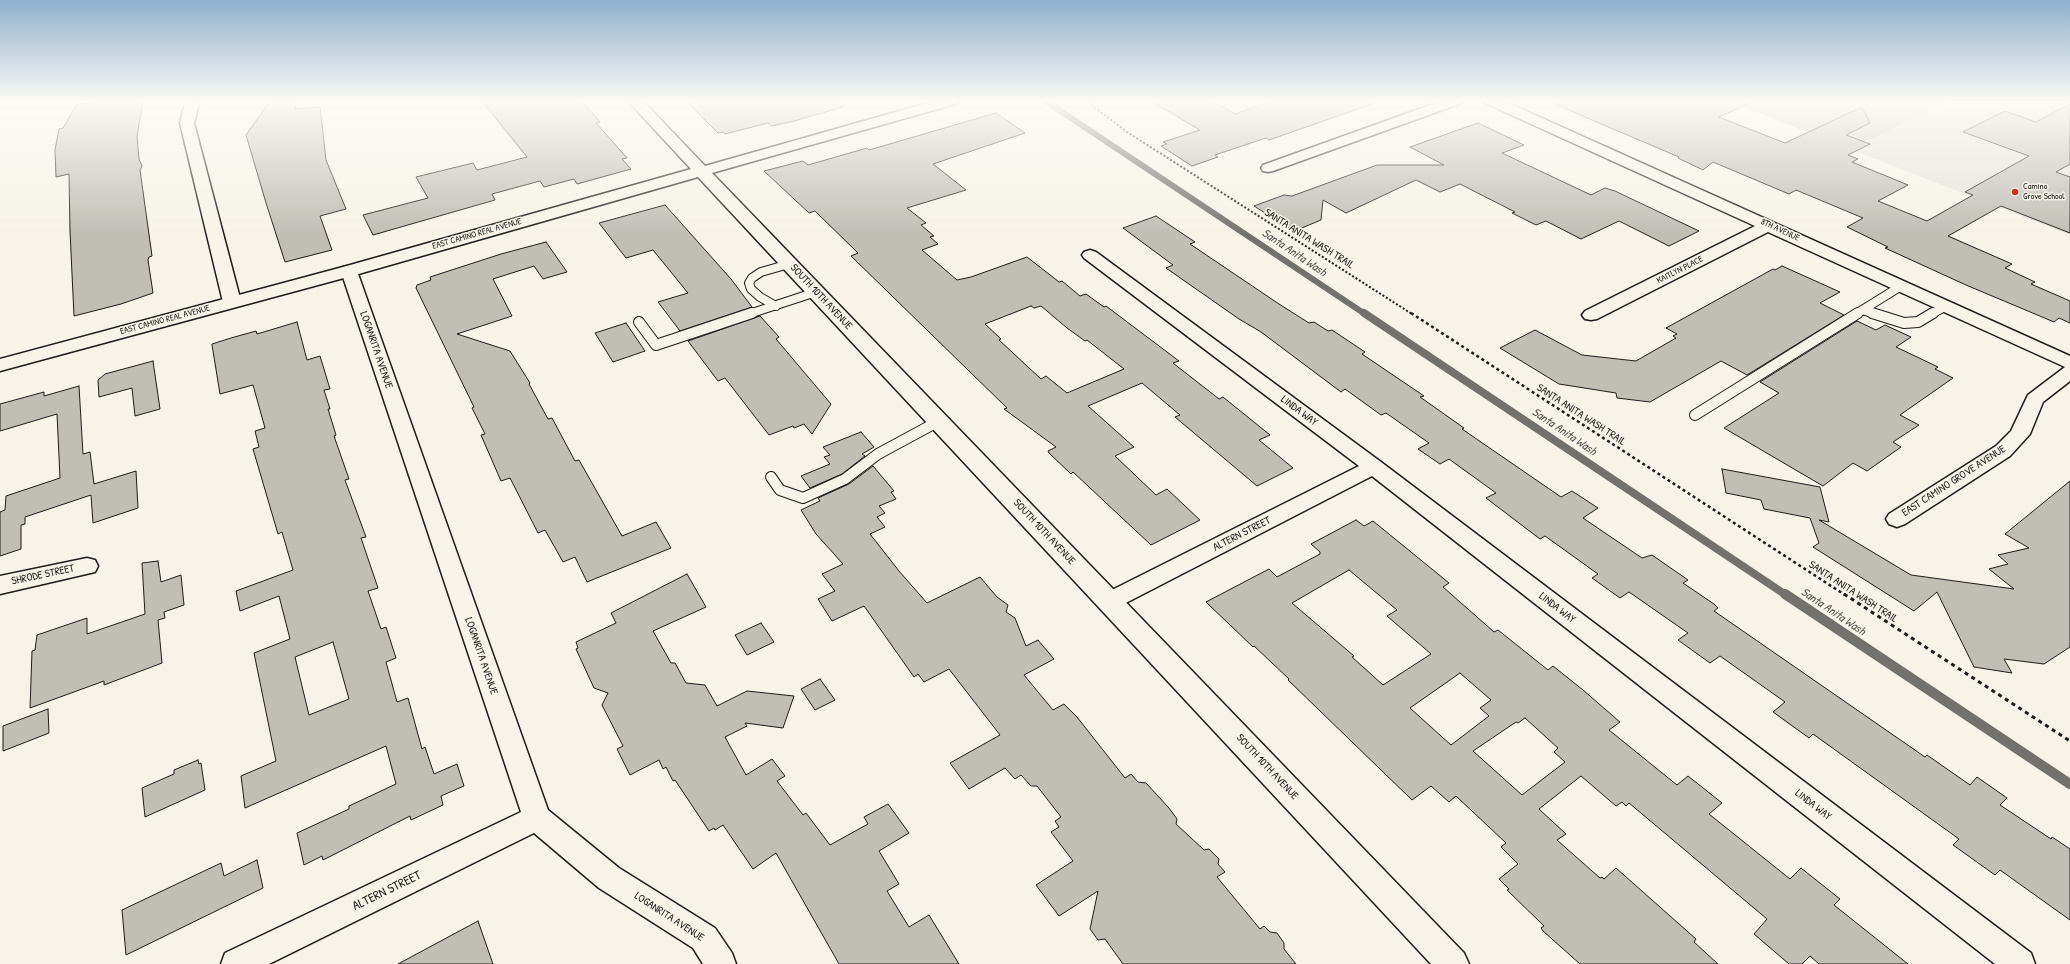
<!DOCTYPE html>
<style>
body{margin:0}
canvas{display:block;background:#f7f3e8}
</style>
<canvas width="2070" height="964"></canvas>
<script>
const ctx = document.querySelector('canvas').getContext('2d');
ctx.lineJoin = 'round';
function paint(path, color) {
  ctx.fillStyle = color;
  ctx.fill(path, 'evenodd');
}
function poly(rows) {
  const path = new Path2D();
  for (const r of rows) {
    path.moveTo(r[0], r[1]);
    for (let i = 2; i < r.length; i += 2) path.lineTo(r[i], r[i + 1]);
  }
  return path;
}
function trace(path, color, width, dash) {
  ctx.strokeStyle = color;
  ctx.lineWidth = width;
  ctx.lineCap = dash ? 'butt' : 'round';
  ctx.setLineDash(dash || []);
  ctx.stroke(path);
}
function drawText(font, color, halo, rows, align = 'center') {
  ctx.font = font + ' "Patrick Hand",sans-serif';
  ctx.lineWidth = 3;
  ctx.setLineDash([]);
  ctx.textBaseline = 'middle';
  ctx.strokeStyle = halo;
  ctx.fillStyle = color;
  for (const [text, x, y, turn = 0] of rows) {
    ctx.save();
    ctx.translate(x, y);
    ctx.rotate((+turn || 0) * Math.PI / 180);
    ctx.textAlign = isNaN(turn) ? turn : align;
    if (halo) ctx.strokeText(text, 0, 0);
    ctx.fillText(text, 0, 0);
    ctx.restore();
  }
}
const built = poly([
 [1952,100,2070,100,2070,235,1850,149]
]);
const green = poly([
 [1726,100,1952,100,1850,149]
]);
const streamFar2 = poly([
 [1044,100,1365,314]
]);
const streamFar1 = poly([
 [1364,313,1786,595]
]);
const stream = poly([
 [1785,594,2070,784]
]);
const building = poly([
 [108,100,143,100,137,136,139,159,142,166,140,170,152,256,149,257,148,260,153,293,121,304,74,316,70,231,69,174,56,177,55,150,59,129,63,128,77,104,108,100],
 [271,100,297,100,295,109,320,107,326,160,346,209,320,216,332,250,285,262,266,203,246,135,271,100],
 [481,100,581,100,600,122,596,123,627,158,622,159,631,169,577,184,574,179,544,187,540,181,492,194,495,200,373,235,363,215,428,198,416,177,473,163,477,170,527,157,481,100],
 [685,100,843,100,843,107,794,121,772,126,768,123,725,134,723,132,718,133,685,100],
 [1149,100,1211,100,1235,114,1274,100,1374,100,1375,103,1269,140,1266,138,1215,155,1218,157,1192,166,1161,146,1167,144,1163,142,1200,130,1149,100],
 [1545,100,1757,100,1719,117,1785,143,1862,107,1870,123,1846,135,1870,144,1848,155,1858,159,1852,162,1908,185,1878,201,1927,221,1973,195,1965,192,2029,156,1963,132,2005,111,2036,122,2070,104,2070,164,2056,172,2070,177,2070,233,2001,206,1948,236,2012,264,2005,268,2035,282,2031,284,2070,301,2070,323,2059,318,2054,322,1966,285,1885,248,1888,247,1847,227,1863,218,1796,190,1789,194,1713,162,1703,170,1678,158,1679,157,1545,100],
 [996,113,1025,133,933,164,966,190,907,208,926,223,921,225,934,236,930,237,938,244,922,250,957,280,971,277,1027,257,1054,278,1059,282,1062,281,1080,296,1086,294,1104,307,1106,306,1179,361,1173,363,1219,399,1223,397,1270,435,1259,440,1293,468,1257,486,1175,417,1180,415,1142,383,1088,406,1134,447,1115,456,1156,495,1167,489,1200,520,1151,545,1073,472,1071,474,1049,453,1048,451,1056,447,1004,409,1007,408,851,256,858,253,815,211,809,213,764,171,803,161,808,165,867,148,869,150,996,113],
 [1031,306,1034,308,1041,306,1067,328,1085,341,1087,340,1124,369,1067,393,1046,376,1041,379,999,340,1001,339,985,324,1031,306],
 [1478,123,1524,145,1502,153,1591,195,1605,188,1615,191,1699,231,1669,246,1619,221,1581,239,1546,221,1536,225,1512,213,1515,212,1460,184,1440,192,1416,180,1346,213,1323,200,1321,220,1297,230,1290,229,1254,206,1284,195,1292,196,1377,165,1444,165,1410,147,1478,123],
 [665,205,731,279,752,307,680,331,658,302,688,293,653,250,626,258,599,223,665,205],
 [1156,216,1195,242,1190,244,1279,304,1309,323,1314,322,1328,331,1332,330,1365,352,1362,354,1424,396,1420,397,1464,428,1462,429,1561,497,1572,491,1598,508,1583,518,1642,558,1652,555,1688,580,1683,583,1714,604,1718,608,1714,611,1925,757,1927,755,1970,785,1977,777,2007,798,2000,805,2051,839,2052,837,2070,849,2070,920,2000,870,1995,875,1953,845,1959,839,1813,734,1809,738,1773,712,1785,702,1720,656,1710,663,1678,640,1688,633,1629,592,1620,598,1592,578,1598,574,1545,536,1540,539,1486,498,1496,493,1449,459,1440,464,1418,449,1429,443,1386,413,1381,415,1345,389,1341,392,1261,332,1239,319,1166,268,1173,265,1123,228,1156,216],
 [546,242,567,272,543,279,534,266,493,279,512,316,457,334,510,351,530,383,529,384,548,419,552,418,575,461,579,460,622,536,656,522,671,548,587,582,575,557,563,562,545,530,538,533,510,478,501,481,481,435,485,434,472,408,474,407,416,288,417,285,431,280,430,277,501,254,546,242],
 [1782,266,1840,292,1820,303,1844,315,1747,375,1721,361,1650,402,1617,398,1616,393,1559,384,1500,348,1535,330,1582,355,1636,361,1676,338,1673,336,1677,334,1666,328,1773,269,1775,270,1782,266],
 [760,316,779,337,776,339,831,404,812,434,804,424,794,428,793,426,769,435,725,378,718,381,688,341,760,316],
 [1857,321,1876,330,1885,325,1911,337,1896,347,1938,367,1935,369,1953,378,1900,415,1919,425,1893,442,1901,447,1867,471,1853,463,1823,486,1724,428,1779,393,1760,382,1857,321],
 [297,322,307,360,320,356,330,389,324,390,330,409,328,409,336,435,334,436,349,479,345,480,366,537,361,538,378,588,368,591,381,629,386,627,396,658,386,662,397,702,408,698,422,749,425,747,434,774,457,764,464,786,441,796,443,805,411,820,410,816,323,860,322,856,304,865,297,833,349,809,349,806,396,784,386,746,245,808,241,776,276,761,254,653,290,639,279,596,240,611,236,591,293,570,282,532,278,534,253,449,259,447,255,431,265,428,253,385,220,394,212,345,212,344,231,338,256,331,257,334,297,322],
 [333,642,349,699,309,715,295,657,333,642],
 [626,323,645,351,613,362,595,333,626,323],
 [153,361,160,409,135,416,132,388,99,397,98,380,105,374,153,361],
 [79,386,83,454,90,452,94,484,136,471,138,508,93,523,91,495,25,517,25,524,21,525,21,549,0,556,0,512,5,510,6,496,60,478,57,414,0,431,0,404,44,392,44,396,79,386],
 [861,432,874,447,862,454,865,456,842,474,810,488,801,476,830,464,824,457,830,455,823,447,861,432],
 [873,466,894,491,891,492,896,499,879,506,885,513,877,517,885,527,870,534,899,571,927,603,980,577,997,597,1008,605,1006,612,1015,618,1026,646,1038,640,1054,659,1024,675,1053,710,1064,704,1077,717,1125,778,1131,774,1138,782,1146,783,1169,808,1177,819,1176,824,1204,850,1209,849,1219,859,1218,864,1225,872,1217,877,1260,929,1264,926,1270,932,1277,933,1284,943,1284,949,1296,964,1123,964,1105,939,1098,940,1090,929,1098,891,1059,916,1036,885,1073,861,1051,832,1059,827,1055,821,1061,817,1037,786,1031,786,1021,775,1015,779,1005,768,969,789,950,763,1000,735,949,669,924,682,918,674,914,677,864,606,832,621,818,599,835,591,822,574,843,564,816,534,801,510,820,501,818,498,849,484,873,466],
 [1722,469,1820,487,1829,522,1819,520,1911,575,2014,589,1989,569,2008,564,1998,555,2029,548,2005,534,2070,481,2070,647,2044,664,2004,659,2012,673,1974,667,1937,592,1914,611,1813,547,1819,543,1810,518,1764,509,1761,500,1726,493,1722,469],
 [1356,520,1364,526,1373,521,1449,583,1443,587,1494,632,1498,630,1548,670,1553,666,1583,690,1620,722,1609,730,1677,785,1688,776,1722,803,1709,814,1790,879,1801,868,1840,899,1834,905,1908,964,1819,964,1810,956,1802,964,1789,964,1754,934,1767,919,1629,803,1626,806,1622,802,1616,806,1581,776,1539,809,1566,834,1557,840,1600,878,1602,877,1604,879,1616,868,1696,939,1694,942,1718,964,1580,964,1543,931,1541,928,1544,926,1507,890,1509,889,1499,879,1518,864,1501,847,1506,843,1456,796,1449,802,1431,786,1412,800,1288,680,1289,679,1254,646,1253,647,1206,602,1269,569,1277,577,1320,554,1320,552,1311,544,1356,520],
 [1349,570,1397,610,1387,616,1431,654,1383,685,1352,657,1354,656,1292,603,1349,570],
 [1460,673,1491,700,1480,708,1489,716,1451,745,1410,708,1460,673],
 [1525,718,1558,748,1554,752,1565,762,1522,795,1473,751,1516,722,1518,723,1525,718],
 [158,561,161,582,181,575,184,605,164,612,165,618,158,620,162,663,104,685,104,681,30,708,32,651,35,650,37,635,87,618,87,634,145,614,142,563,158,561],
 [687,574,706,607,653,631,671,663,675,663,686,683,705,685,717,706,747,691,794,696,783,728,745,723,747,726,725,737,746,775,772,759,785,776,777,781,803,815,806,813,830,845,868,824,864,817,888,804,909,833,879,851,899,884,887,891,909,927,929,915,959,964,839,964,776,853,753,869,723,825,715,830,714,828,709,831,675,780,673,781,666,767,663,769,659,760,630,775,617,749,623,746,602,705,608,693,594,688,576,649,578,648,576,642,616,623,611,613,687,574],
 [761,623,774,642,747,655,735,635,761,623],
 [820,679,835,700,815,710,801,689,820,679],
 [48,709,49,733,3,751,3,726,48,709],
 [198,760,199,764,201,763,205,790,145,817,142,788,174,774,174,770,198,760],
 [257,860,263,888,126,955,122,910,221,863,224,876,257,860],
 [478,921,493,964,398,964,478,921]
]);
const pathFar2 = poly([
 [1085,100,1127,132,1412,314]
]);
const pathFar1 = poly([
 [1411,313,1845,595]
]);
const path = poly([
 [1844,594,2070,741]
]);
const laneFar1 = poly([
 [776,306,760,297,751,289,749,283,752,278,761,272,789,264],
 [1862,310,1875,314],
 [749,314,816,292],
 [1856,314,1901,286],
 [1932,314,1946,306]
]);
const lane = poly([
 [1872,313,1904,323,1918,322,1933,313],
 [639,322,656,345,752,313],
 [1695,415,1858,313],
 [771,477,780,490,803,498,845,479,878,454,939,421]
]);
const street = poly([
 [186,100,200,100,194,123,241,302,238,306,232,307,226,306,223,302,180,123,186,100],
 [1444,100,1464,100,1462,103,1273,171,1268,172,1263,171,1261,168,1263,165,1444,100],
 [1483,100,1502,100,2070,356,2070,381,2043,402,2030,434,2010,456,1905,524,1897,527,1889,524,1886,519,1889,514,1996,446,2011,431,2028,395,2065,367,1768,232,1597,319,1591,320,1585,319,1582,315,1585,311,1755,226,1485,103,1483,100],
 [1090,250,1096,252,1381,462,2031,953,2035,964,1995,964,1372,476,1118,607,1110,610,1102,607,1098,601,1102,595,1359,466,1084,258,1082,255,1084,252,1090,250],
 [349,266,355,267,357,271,548,810,619,868,715,928,732,953,736,964,703,964,693,948,599,888,534,833,269,964,221,964,225,953,521,812,341,271,343,267,349,266],
 [87,558,95,560,98,566,95,572,0,594,0,576,87,558]
]);
const secondary = poly([
 [627,100,642,100,705,166,938,100,961,100,959,103,712,173,1464,953,1469,964,1431,964,698,177,355,275,0,371,0,359,343,267,691,169,627,100]
]);
const markers = [
 [2015,192,4,"#c8321e"]
];
const farPoinames = [
 ["Camino",2023,187],
 ["Grove School",2023,197]
];
const farStreetnames = [
 ["8TH AVENUE",1780,230,25],
 ["EAST CAMINO REAL AVENUE",477,234,-16],
 ["KAITLYN PLACE",1680,270,-27],
 ["EAST CAMINO REAL AVENUE",165,320,-15]
];
const streetNames = [
 ["SANTA ANITA WASH TRAIL",1309,239,32],
 ["SOUTH 10TH AVENUE",821,297,47],
 ["LOGANRITA AVENUE",376,350,71],
 ["LINDA WAY",1299,411,37],
 ["SANTA ANITA WASH TRAIL",1581,415,33],
 ["EAST CAMINO GROVE AVENUE",1954,481,-33],
 ["SOUTH 10TH AVENUE",1044,532,47],
 ["ALTERN STREET",1242,534,-27],
 ["SHRODE STREET",43,575,-12],
 ["SANTA ANITA WASH TRAIL",1853,592,33],
 ["LINDA WAY",1557,608,38],
 ["LOGANRITA AVENUE",481,656,71],
 ["SOUTH 10TH AVENUE",1267,767,47],
 ["LINDA WAY",1813,805,38],
 ["LOGANRITA AVENUE",669,917,33]
];
const waterNames = [
 ["Santa Anita Wash",1294,253,34],
 ["Santa Anita Wash",1564,432,34],
 ["Santa Anita Wash",1833,612,34]
];
const nearStreetnames = [
 ["ALTERN STREET",387,891,-26]
];
paint(built, '#e6e3d9');
paint(green, '#d7d3cb');
trace(streamFar2, '#72716c', 6);
trace(streamFar1, '#72716c', 8);
trace(stream, '#72716c', 10);
paint(building, '#c0beb5');
trace(building, '#1c1c1c', 1);
trace(laneFar1, '#1c1c1c', 10);
trace(lane, '#1c1c1c', 12);
trace(street, '#1c1c1c', 3);
trace(secondary, '#1c1c1c', 3);
trace(pathFar2, '#1c1c1c', 2, [2, 2]);
trace(pathFar1, '#1c1c1c', 2.5, [3, 3]);
trace(path, '#1c1c1c', 3, [4, 4]);
trace(laneFar1, '#f7f3e8', 8);
trace(lane, '#f7f3e8', 10);
paint(street, '#f7f3e8');
paint(secondary, '#f7f3e8');
const sky = ctx.createLinearGradient(0, 0, 0, 235);
sky.addColorStop(0, '#90b0cc');
sky.addColorStop(0.43, '#fbfaf5');
sky.addColorStop(1, '#fbfaf500');
ctx.fillStyle = sky;
ctx.fillRect(0, 0, 2070, 235);
for (const [x, y, r, color] of markers) {
  const dot = new Path2D();
  dot.arc(x, y, r, 0, 2 * Math.PI);
  ctx.fillStyle = color;
  ctx.fill(dot);
  trace(dot, '#f7f3e8', 1.5);
}
drawText('9px', '#1c1c1c', '#f7f3e8', farPoinames, 'left');
drawText('9px', '#1c1c1c', '#f7f3e8', farStreetnames);
drawText('11px', '#1c1c1c', '#f7f3e8', streetNames);
drawText('italic 12px', '#565452', '#f7f3e8', waterNames);
drawText('13px', '#1c1c1c', '#f7f3e8', nearStreetnames);
</script>
